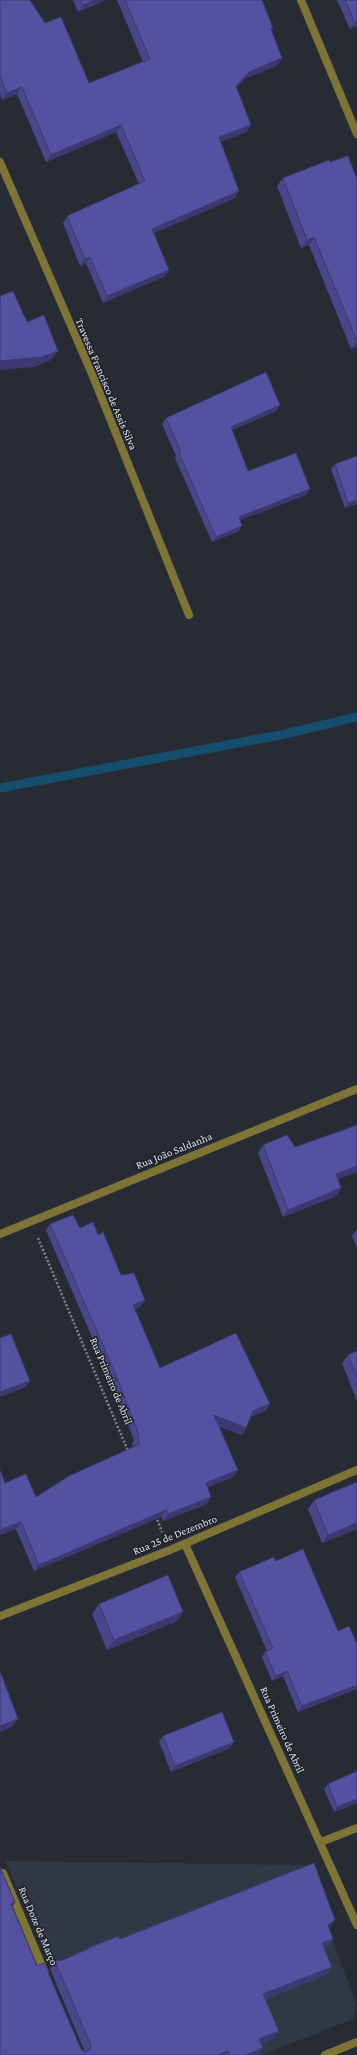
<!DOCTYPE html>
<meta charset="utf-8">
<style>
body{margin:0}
canvas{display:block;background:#262b34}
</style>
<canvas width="357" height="2055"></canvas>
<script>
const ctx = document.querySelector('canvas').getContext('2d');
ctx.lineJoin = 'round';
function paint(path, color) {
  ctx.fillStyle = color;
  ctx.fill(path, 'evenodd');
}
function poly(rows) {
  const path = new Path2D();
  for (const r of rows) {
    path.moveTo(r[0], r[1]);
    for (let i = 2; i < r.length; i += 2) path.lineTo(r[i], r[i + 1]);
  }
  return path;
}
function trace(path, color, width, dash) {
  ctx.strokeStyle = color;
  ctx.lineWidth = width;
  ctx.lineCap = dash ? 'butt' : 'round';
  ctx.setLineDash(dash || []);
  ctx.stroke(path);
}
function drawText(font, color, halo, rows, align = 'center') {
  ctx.font = font + ' "Crimson Pro",serif';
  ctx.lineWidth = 3;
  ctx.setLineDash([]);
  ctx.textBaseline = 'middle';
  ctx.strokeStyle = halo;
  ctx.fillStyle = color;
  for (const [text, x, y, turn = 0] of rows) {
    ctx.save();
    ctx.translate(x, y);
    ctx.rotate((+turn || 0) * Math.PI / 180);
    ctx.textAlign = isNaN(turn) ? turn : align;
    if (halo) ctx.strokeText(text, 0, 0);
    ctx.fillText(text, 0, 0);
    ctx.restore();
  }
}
const built = poly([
 [5,1861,305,1865,357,2007,353,2019,262,2055,92,2055]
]);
const stream = poly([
 [0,788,285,734,357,717]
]);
const path = poly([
 [38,1238,128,1451],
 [156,1516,162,1532]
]);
const minor = poly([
 [301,0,357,134],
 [0,162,92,374,189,615],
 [0,1234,357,1089],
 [185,1544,357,1925],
 [0,1616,170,1550,357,1470],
 [321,1842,357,1828],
 [3,1873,45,1973],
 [325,2055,357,2042]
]);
const wall = poly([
 [0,0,45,23,89,83,143,62,117,0,262,0,272,31,278,65,244,79,236,87,251,125,246,132,220,142,235,198,154,233,165,276,103,303,86,263,80,266,63,223,67,216,139,184,116,132,46,162,17,94,2,100,0,94],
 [73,0,106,0,78,12],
 [337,0,357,0,357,26,350,29],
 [330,162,357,179,357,347,351,349,309,245,301,248,277,186,283,178],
 [280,405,276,411,232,430,248,471,306,495,240,520,239,531,212,542,175,458,176,456,162,424,166,418],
 [335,464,357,504,345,508,331,469],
 [263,1145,295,1147,357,1172,338,1179,341,1188,336,1196,283,1217,258,1153],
 [50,1224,80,1228,98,1235,121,1275,145,1300,140,1307,135,1309,160,1368,270,1404,265,1411,251,1417,246,1428,242,1435,218,1426,238,1470,233,1477,207,1487,207,1504,163,1521,161,1517,34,1571,16,1529,5,1483,36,1497,133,1447,132,1443,134,1440,109,1377,46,1230],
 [357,1229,357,1248,352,1236],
 [357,1351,357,1401,342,1363,348,1355],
 [314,1500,357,1529,322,1543,308,1509],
 [276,1561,338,1631,356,1642,357,1642,357,1689,298,1712,283,1676,272,1681,262,1657,265,1652,267,1651,235,1577,239,1572],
 [99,1604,177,1621,107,1650,92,1614],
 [163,1736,234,1742,230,1748,171,1772,159,1741],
 [328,1784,357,1803,334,1812,324,1789],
 [0,1867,15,1902,12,1907,37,1966,81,2049,85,2052,50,1969,55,1961,63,1960,86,1950,88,1948,120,1939,329,1929,333,1939,327,1947,324,1948,332,1967,326,1975,266,1999,273,2039,261,2044,263,2048,258,2055,0,2055]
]);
const shadedWall = poly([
 [95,0,106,0,78,12,83,5],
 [357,21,357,26,350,29,355,22],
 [282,58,278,65,244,79,231,93,236,86,249,72],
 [22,87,17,94,2,100,7,93],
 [121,125,116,132,46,162,51,155],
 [251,125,246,132,214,144,219,137],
 [239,191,235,198,147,236,152,229],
 [314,237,309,245,301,248,307,240],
 [90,257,86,263,80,266,85,259],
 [169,270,165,276,103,303,107,296],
 [357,341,357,347,351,349],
 [58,351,51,360,35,367,0,370,0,361],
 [280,405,276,411,227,432,231,427],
 [310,489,306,495,235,522,239,517],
 [357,500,357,504,345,508,348,503],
 [242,526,239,531,212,542,216,537],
 [357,1166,357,1172,331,1182,336,1174],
 [341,1188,336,1196,283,1217,288,1210],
 [145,1300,140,1307,128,1312,133,1305],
 [30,1381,26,1387,0,1397,0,1392],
 [270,1404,265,1411,248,1418,253,1411],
 [214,1415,246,1428,242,1435,209,1422],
 [238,1470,233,1477,201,1490,206,1483],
 [211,1497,207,1504,163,1521,168,1514],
 [166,1510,161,1517,34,1571,39,1565],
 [21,1522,16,1529,0,1535,0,1530],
 [357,1523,357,1529,322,1543,328,1535],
 [183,1612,177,1621,107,1650,114,1640],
 [287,1671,283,1676,272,1681,276,1676],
 [357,1685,357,1689,298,1712,302,1706],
 [18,1719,12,1727,0,1732,0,1726],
 [234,1742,230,1748,171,1772,175,1766],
 [357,1799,357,1803,334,1812,337,1807],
 [15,1902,10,1911,11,1904],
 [335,1920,329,1929,322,1934,328,1925],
 [333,1939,327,1947,316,1952,322,1943],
 [332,1967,326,1975,258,2002,263,1994],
 [279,2031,273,2039,253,2047,259,2039],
 [263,2048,258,2055,246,2055],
 [228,2051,225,2055,218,2055]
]);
const building = poly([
 [0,0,30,0,45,23,61,17,89,83,150,59,125,0,262,0,273,28,271,29,282,58,249,72,236,86,251,125,219,137,239,191,152,229,169,270,107,296,90,257,85,259,67,216,145,181,121,125,51,155,22,87,7,93,0,76,0,0],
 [80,0,95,0,83,5,80,0],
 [345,0,357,0,357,21,355,22,345,0],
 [348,156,357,179,357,341,314,237,307,240,283,178,329,160,330,162,348,156],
 [13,291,27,322,44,315,58,351,42,357,0,361,0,296,13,291],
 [266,372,280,405,231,427,248,471,296,453,310,489,239,517,242,526,216,537,179,453,181,452,166,418,266,372],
 [357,456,357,500,348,503,335,464,357,456],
 [357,1125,357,1166,336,1174,341,1188,288,1210,263,1145,287,1135,295,1147,357,1125],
 [73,1215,80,1228,93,1222,98,1235,103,1232,121,1275,134,1273,145,1300,133,1305,160,1368,236,1333,270,1404,253,1411,246,1428,214,1415,238,1470,206,1483,211,1497,168,1514,166,1510,39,1565,21,1522,0,1530,0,1470,5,1483,26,1474,36,1497,69,1476,140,1444,137,1436,139,1435,114,1370,50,1224,73,1215],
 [11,1334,30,1381,0,1392,0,1338,11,1334],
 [357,1351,357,1378,348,1355,357,1351],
 [357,1482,357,1523,328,1535,314,1500,357,1482],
 [303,1549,338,1631,349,1626,356,1642,357,1642,357,1685,302,1706,287,1671,276,1676,265,1652,273,1648,239,1572,274,1557,276,1561,303,1549],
 [168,1575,183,1612,114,1640,99,1604,168,1575],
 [0,1671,18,1719,0,1726,0,1671],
 [222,1712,234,1742,175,1766,163,1736,222,1712],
 [357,1771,357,1799,337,1807,328,1784,357,1771],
 [314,1863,335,1920,328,1925,333,1939,322,1943,332,1967,263,1994,279,2031,259,2039,263,2048,246,2055,229,2055,228,2051,218,2055,0,2055,0,1867,15,1902,11,1904,37,1966,44,1963,81,2049,85,2052,90,2050,91,2045,55,1961,63,1960,88,1949,88,1948,119,1936,120,1939,314,1863]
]);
const streetNames = [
 ["Travessa Francisco de Assis Silva",106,384,67],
 ["Rua João Saldanha",174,1151,-22],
 ["Rua Primeiro de Abril",111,1381,67],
 ["Rua 25 de Dezembro",175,1535,-22],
 ["Rua Primeiro de Abril",282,1730,66],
 ["Rua Doze de Março",38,1926,67]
];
paint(built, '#303845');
trace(stream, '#154e6c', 9);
trace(path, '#80848c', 2.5, [2, 2]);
trace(minor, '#7d7436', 8);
paint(wall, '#49468a');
paint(shadedWall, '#3c3971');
paint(building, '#5551a1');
trace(building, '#3c3971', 1);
drawText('11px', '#e1e4ea', '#1d2129', streetNames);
</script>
